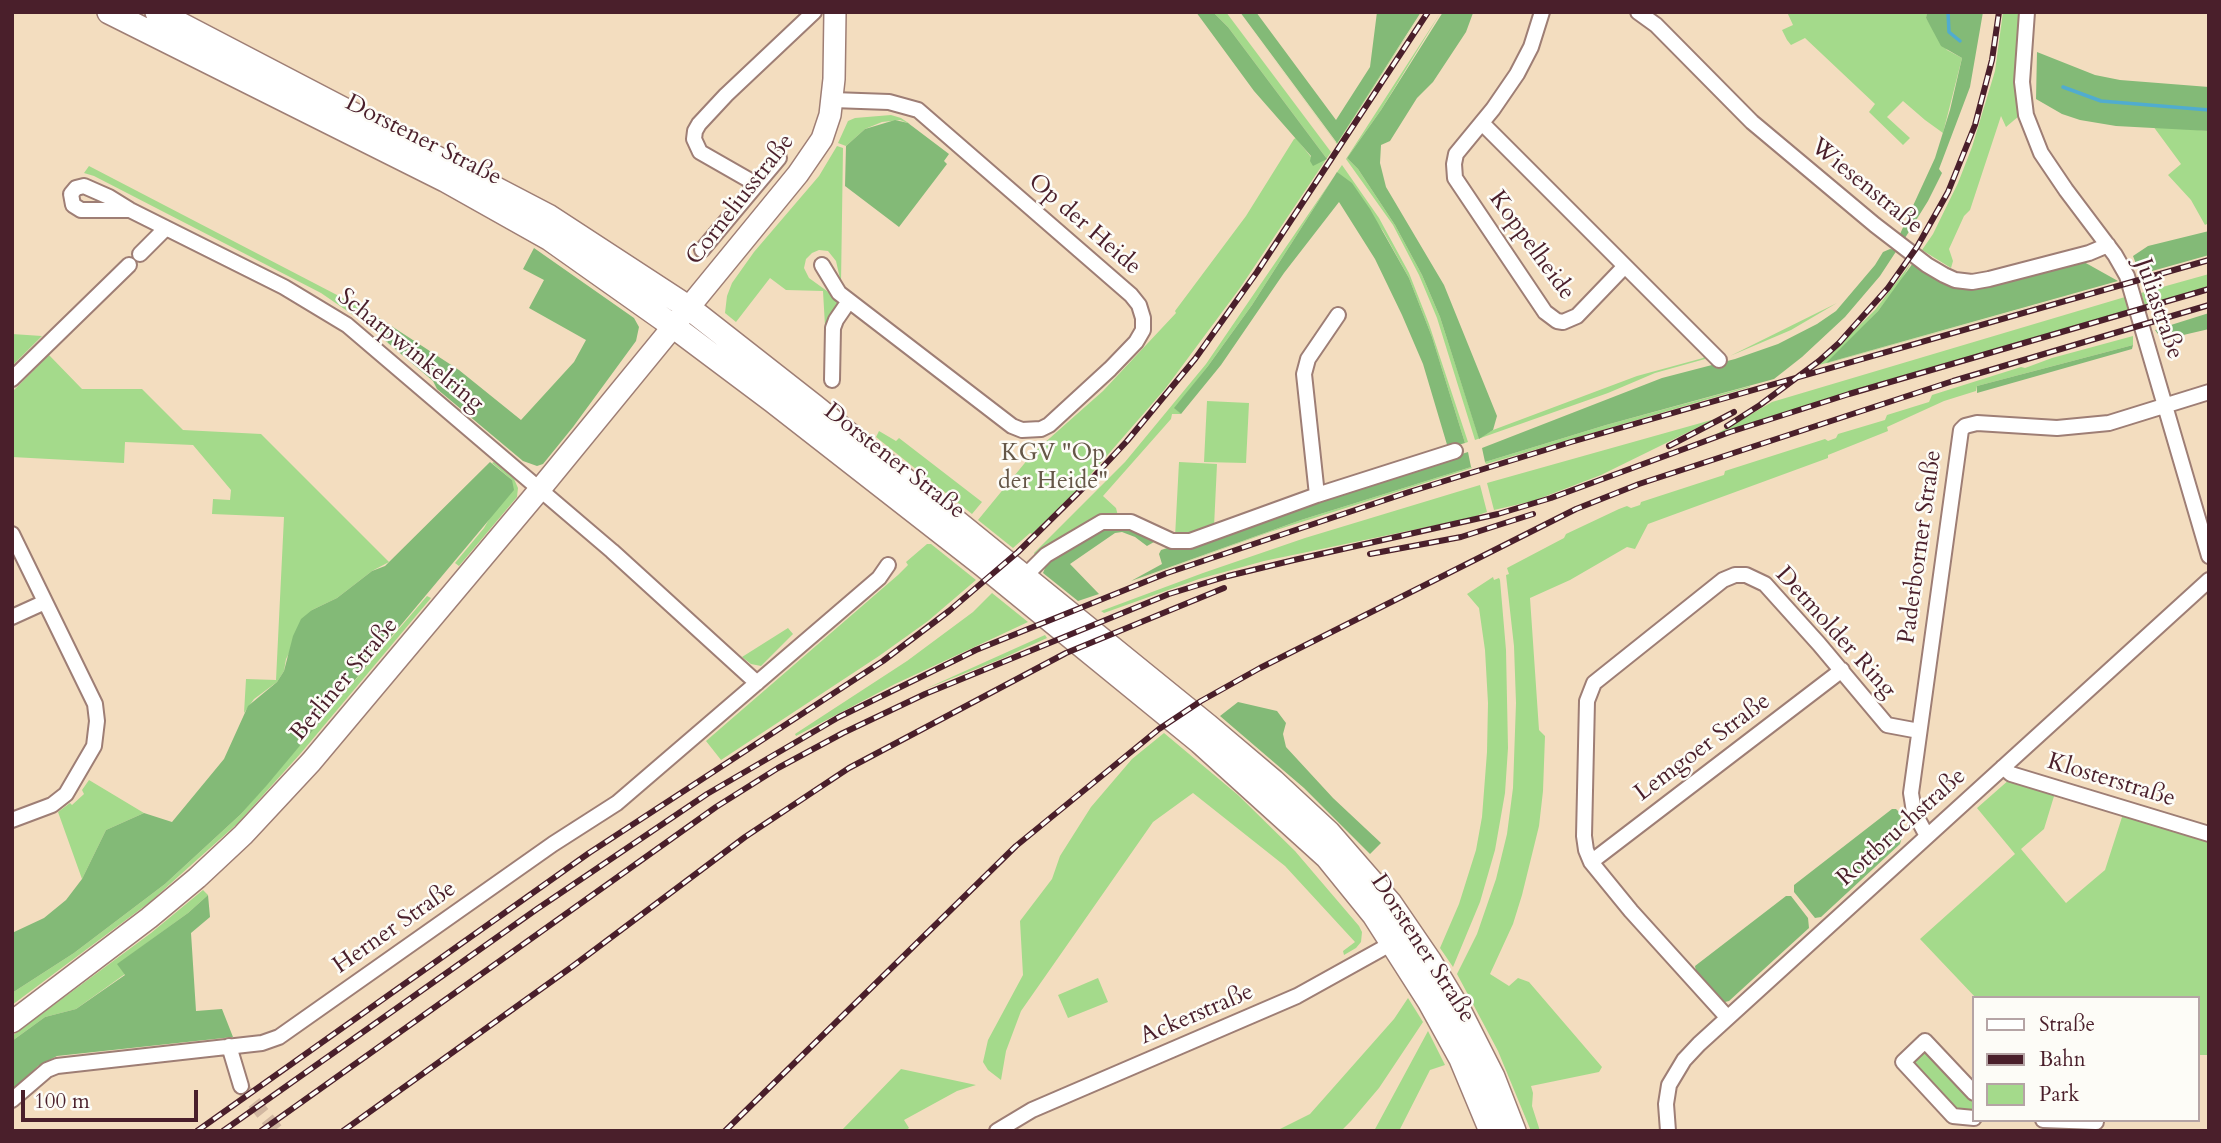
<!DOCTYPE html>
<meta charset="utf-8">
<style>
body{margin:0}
#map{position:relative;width:2221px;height:1143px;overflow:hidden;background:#f3ddbf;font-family:Cardo,serif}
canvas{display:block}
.frame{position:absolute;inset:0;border:14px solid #4a1f2b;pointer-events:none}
.legend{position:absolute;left:1972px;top:996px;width:228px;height:126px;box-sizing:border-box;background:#fdfcf7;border:2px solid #b5a4a5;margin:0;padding:9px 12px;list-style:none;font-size:21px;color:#4a1f2b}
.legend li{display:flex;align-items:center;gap:14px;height:35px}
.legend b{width:35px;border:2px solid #b5a4a5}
.scale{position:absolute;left:21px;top:1090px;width:177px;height:32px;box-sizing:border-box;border:4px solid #4a1f2b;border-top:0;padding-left:9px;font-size:21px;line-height:24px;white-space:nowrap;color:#4a1f2b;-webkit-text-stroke:5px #fdfcf7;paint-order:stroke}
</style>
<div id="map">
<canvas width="2221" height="1143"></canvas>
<div class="frame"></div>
<ul class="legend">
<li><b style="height:9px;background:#fff"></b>Straße</li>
<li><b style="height:9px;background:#4a1f2b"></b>Bahn</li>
<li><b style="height:19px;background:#a4da8b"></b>Park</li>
</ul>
<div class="scale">100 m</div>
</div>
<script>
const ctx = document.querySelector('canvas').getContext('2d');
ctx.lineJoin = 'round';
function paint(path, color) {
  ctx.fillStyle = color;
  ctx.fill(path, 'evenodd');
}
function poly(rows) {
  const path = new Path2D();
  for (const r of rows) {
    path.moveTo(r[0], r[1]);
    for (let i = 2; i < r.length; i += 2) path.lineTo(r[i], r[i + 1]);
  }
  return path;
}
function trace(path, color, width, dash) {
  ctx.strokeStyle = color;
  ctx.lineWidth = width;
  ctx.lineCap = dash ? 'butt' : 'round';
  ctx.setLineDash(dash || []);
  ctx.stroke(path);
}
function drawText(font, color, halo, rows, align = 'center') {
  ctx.font = font + ' Cardo,serif';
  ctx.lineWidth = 5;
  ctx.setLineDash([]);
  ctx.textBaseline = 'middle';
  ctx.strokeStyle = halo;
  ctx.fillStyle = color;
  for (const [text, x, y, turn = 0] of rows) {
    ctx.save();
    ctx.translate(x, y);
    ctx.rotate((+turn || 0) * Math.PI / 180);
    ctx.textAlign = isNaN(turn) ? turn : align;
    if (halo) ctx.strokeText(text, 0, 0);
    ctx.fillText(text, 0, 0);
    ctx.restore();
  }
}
const green = poly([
 [1213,12,1226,12,1331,152,1240,288,1165,389,1078,489,1032,534,1030,533,1013,548,978,520,1033,453,1103,391,1176,313,1175,311,1246,216,1294,139,1296,138,1311,157,1327,159,1228,27],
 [1239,12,1336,143,1422,12,1337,144],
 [1441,12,1381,110,1347,158,1358,169,1395,225,1422,275,1440,317,1479,438,1493,430,1637,376,1703,358,1707,354,1705,359,1655,373,1608,393,1475,440,1437,318,1419,275,1393,225,1346,159],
 [1787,12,1927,12,1926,18,1947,50,1962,58,1943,133,1925,120,1903,101,1887,117,1910,138,1903,145,1869,112,1875,104,1805,38,1791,45,1787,40,1782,30,1793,25],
 [2003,12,2021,12,2016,71,2019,116,2006,127,2001,116,1970,210,1964,216,1949,249,1953,261,1951,268,1922,250,1933,234,1958,183,1972,147,1995,71],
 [891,115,901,118,910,124,900,120,882,122,865,129,846,146,838,143,848,121,855,118],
 [2153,126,2209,131,2209,223,2205,225,2191,200,2168,175,2181,164],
 [837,146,843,148,841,283,836,261,828,251,819,250,812,253,806,259,804,268,809,278,838,299,839,304,825,326,823,291,786,290,770,278,736,322,725,313,727,296,732,283,754,252,819,176],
 [1342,165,1379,218,1409,273,1429,324,1468,442,1465,443,1432,337,1409,278,1383,231,1337,172,1252,305,1208,366,1175,408,1181,414,1172,414,1171,419,1103,496,1116,508,1118,516,1090,521,1035,555,1034,553,1125,462,1206,364],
 [89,166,362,308,376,316,388,343,356,317,321,293,94,176,84,173],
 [1911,263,1901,281,1878,311,1828,363,2119,282,1819,365,1875,310],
 [2209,274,2209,287,2145,306,2141,293],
 [2125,297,2129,311,1845,394,1713,436,1772,402],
 [1837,303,1791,330,1730,356],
 [12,334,42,336,12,366],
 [2133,336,2133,345,1977,386,1976,391,1944,401,1887,427,1888,431,1828,455,1828,458,1648,524,1635,549,1627,547,1570,580,1530,598,1539,730,1545,736,1543,791,1539,826,1522,895,1513,924,1490,974,1509,986,1518,978,1529,982,1602,1067,1599,1072,1531,1086,1533,1093,1532,1106,1540,1131,1531,1131,1498,1051,1457,974,1477,934,1496,879,1507,834,1513,788,1516,703,1514,646,1506,575,1509,574,1507,568,1564,538,1566,534,1619,509,1627,506,1631,508,1640,505,1641,502,1724,475,1725,471,1825,439,1828,441,1836,438,1838,434,1885,420,1887,415,1929,402,1932,395,2021,367,2025,368,2052,358],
 [49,355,82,389,142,389,183,430,261,434,389,562,372,571,337,598,312,610,286,659,284,671,277,682,254,699,244,713,246,679,276,680,284,517,212,514,213,499,230,500,231,490,193,445,125,442,124,463,12,457,12,392],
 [1750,386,1750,387,1486,464,1485,462,1606,425],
 [1207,401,1249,403,1246,463,1204,462],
 [1715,419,1601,475,1533,501,1494,510,1487,483],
 [879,431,896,441,899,438,982,502,972,514,876,437],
 [494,462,514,479,518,488,517,497,459,566,455,563,484,528,512,480,492,463],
 [1179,462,1217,464,1214,527,1186,537,1175,537],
 [1471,467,1472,468,1270,532,1116,587,1301,520],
 [1480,485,1487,512,1470,518,1264,561,1199,579,1104,613,1101,611,1203,573,1305,538],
 [927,544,931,544,976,580,928,621,879,656,721,760,706,741,898,575,908,565,906,562],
 [1493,577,1494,580,1499,578,1500,580,1506,650,1508,748,1505,793,1495,850,1480,902,1453,967,1440,948,1459,904,1476,850,1482,817,1487,752,1488,703,1485,650,1479,608,1467,594],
 [992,593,1028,622,895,684,796,736,795,734,907,661,973,612],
 [427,596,431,598,301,753,238,823,150,902,12,1005,12,993,74,953,165,884,241,814],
 [788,628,793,634,761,666,751,664,742,657],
 [1045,635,1047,638,1001,659,925,689],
 [1164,733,1238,795,1295,851,1359,926,1362,932,1361,942,1356,948,1344,955,1343,951,1355,942,1285,866,1193,793,1153,822,1021,1011,1006,1051,1001,1080,988,1070,983,1062,988,1040,1023,975,1020,921,1052,879,1060,856,1091,807,1132,759],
 [2010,779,2055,793,2044,829,2021,849,2066,903,2105,870,2123,814,2209,840,2209,1055,2198,1055,2198,998,1976,998,1920,939,2015,854,1977,808],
 [89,780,144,813,106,830,82,879,58,812,70,803,72,805,84,794,82,790],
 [203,890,208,895,188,913,118,964,125,974,76,1009,45,1017,12,1041,12,1036,151,933],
 [1098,978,1108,1002,1068,1018,1058,995],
 [1408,998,1423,1022,1379,1088,1351,1121,1341,1131,1276,1131,1310,1114,1394,1019],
 [1428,1031,1445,1065,1430,1070,1399,1131,1374,1131],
 [1926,1051,1974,1099,1974,1110,1971,1113,1961,1114,1915,1070,1912,1061,1918,1052],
 [901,1069,976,1085,957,1091,904,1120,909,1128,905,1131,841,1131]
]);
const forest = poly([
 [1196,12,1213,12,1228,27,1327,159,1313,166,1310,161,1311,156,1254,91],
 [1240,12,1256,12,1336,120,1370,67,1377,12,1421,12,1337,143],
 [1443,12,1473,13,1466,32,1433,82,1417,98,1390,141,1381,145,1380,163,1386,187,1444,285,1497,416,1493,430,1479,439,1440,317,1422,275,1395,225,1358,169,1347,158,1381,110],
 [1927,12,1983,12,1970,87,1939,169,1942,173,1928,201,1905,238,1900,234,1935,158,1950,110,1962,58,1941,46,1926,18],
 [2037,52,2095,75,2120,80,2209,87,2209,131,2116,126,2080,120,2062,114,2036,99],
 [895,120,908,123,949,154,944,161,947,164,899,227,845,186,846,146,865,129],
 [1337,172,1352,183,1370,209,1409,278,1432,337,1465,443,1448,448,1423,364,1402,315,1375,259,1339,202,1284,273,1221,365,1181,414,1174,408,1208,366,1252,305],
 [2209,231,2209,255,2138,275,2139,272,2133,256,2148,246],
 [534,248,634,318,639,327,636,341,573,427,543,464,537,466,523,461,437,389,433,381,388,343,376,316,459,370,521,420,574,362,586,340,529,308,544,280,523,269],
 [1890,249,1897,250,1880,276,1845,317,1802,357,1774,379,1606,425,1485,462,1482,448,1662,378,1735,359,1778,344,1817,324,1836,311,1875,265,1883,252],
 [2084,262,2118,281,1826,363,1878,311,1913,263,1946,284,1972,289],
 [2209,313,2209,329,2162,340,2155,330],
 [2133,345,2132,349,1977,393,1977,386],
 [1468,452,1471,467,1301,520,1131,581,1162,564,1159,554,1161,550],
 [490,462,512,480,514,490,267,785,241,814,165,884,74,953,12,993,12,933,44,918,66,900,82,879,106,830,144,813,172,822,224,759,248,706,277,682,284,671,293,636,301,619,312,610,337,598,372,571,385,566],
 [1121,525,1155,539,1154,542,1147,546,1135,537,1122,532,1115,533,1070,564,1099,594,1078,601,1043,573,1047,563,1096,531,1109,526],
 [1238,702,1277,711,1286,723,1283,734,1286,747,1333,798,1381,843,1370,854,1304,788,1220,716],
 [1892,809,1896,809,1900,813,1903,833,1900,844,1821,917,1815,918,1794,892,1794,885],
 [208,895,210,917,191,933,196,1011,222,1009,233,1037,57,1056,38,1066,12,1090,12,1041,45,1017,76,1009,125,975,117,964,188,913],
 [1786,896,1791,896,1808,918,1809,928,1729,1001,1725,1002,1721,1000,1696,972,1695,966]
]);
const stream = poly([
 [1948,12,1949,32,1960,41],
 [2063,87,2101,101,2209,110]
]);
const minorTunnel = poly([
 [241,1086,277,1131]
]);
const minor = poly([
 [1542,12,1531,47,1517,74,1493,109,1456,154,1454,164,1455,178,1545,312,1557,321,1563,322,1577,316,1625,266],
 [1638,12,1656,25,1752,122,1875,225,1927,265,1944,275,1955,280,1972,282,1989,279,2089,253,2108,245],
 [2027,12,2022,82,2026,115,2041,153,2066,190,2115,255,2127,276,2209,556],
 [1482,123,1719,360],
 [756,184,700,152,694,139,695,131,699,124,726,95,814,12],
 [130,210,81,210,73,205,71,194,76,188,84,186,109,197,130,210,284,287,347,325,612,551,757,683],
 [702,250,779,158],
 [140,254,166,228],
 [822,265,839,293,1012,426,1022,430,1041,429,1049,425,1110,369,1136,342,1143,330,1143,318,1139,305,1131,295,918,110,889,102,833,100],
 [12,379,129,265],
 [832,380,833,328,836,320,849,301],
 [1317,495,1304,374,1308,359,1338,315],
 [12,534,95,704,97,721,94,746,66,794,52,805,12,820],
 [1024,577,1046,555,1102,522,1131,522,1172,541,1190,541,1317,495,1455,451],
 [12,617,45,602],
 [2003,767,2011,774,2209,834],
 [1927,836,1914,812,1911,793,1961,430,1965,426,1977,423,2057,428,2109,423,2209,392],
 [1591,862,1842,670],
 [1727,1017,1631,911,1591,862,1586,850,1584,836,1587,701,1594,683,1723,580,1735,575,1746,575,1765,584,1819,644,1887,725,1919,731],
 [229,1046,241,1086],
 [1974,1093,1925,1041,1903,1062,1953,1116,1974,1118],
 [12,1100,47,1070,57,1066,262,1043,279,1037,553,844,617,803,879,578,888,565],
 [2043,1120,2096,1122],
 [997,1131,1032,1110,1297,996,1396,941],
 [1668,1131,1666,1104,1669,1085,1684,1060,1699,1044,2209,580]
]);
const secondary = poly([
 [12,1022,149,918,197,878,243,835,311,762,541,488,798,174,822,139,830,115,834,79,835,12]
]);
const primary = poly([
 [109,12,445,180,550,239,673,326,773,401,983,565,1200,742,1327,857,1374,915,1429,1001,1461,1059,1491,1131],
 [157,12,548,216,689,308,814,406,1208,726,1273,781,1329,833,1390,903,1429,960,1459,1010,1493,1077,1514,1131]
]);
const rail = poly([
 [1727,426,1760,405,1819,361,1839,343,1888,288,1917,247,1948,192,1975,125,1992,60,1999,12],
 [1669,446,1734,412],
 [1370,554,1461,537,1533,514],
 [197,1131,589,853,883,661,949,611,1018,552,1086,485,1127,441,1195,359,1257,272,1428,12],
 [223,1131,537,909,707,794,839,717,976,650,1167,573,1409,492,1571,442,2209,260],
 [261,1131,716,807,778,768,843,733,925,694,1169,594,1228,576,1294,560,1498,514,1551,498,1730,432,1849,394,2209,289],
 [343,1131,573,966,745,837,849,768,1066,653,1224,588],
 [725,1131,1016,846,1159,729,1201,701,1260,668,1576,509,1639,484,1953,381,2209,305]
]);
const streetNames = [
 ["Dorstener Straße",423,141,27],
 ["Wiesenstraße",1866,187,39],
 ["Corneliusstraße",741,200,-52],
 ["Op der Heide",1084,225,41],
 ["Koppelheide",1531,246,54],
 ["Juliastraße",2158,309,71],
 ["Scharpwinkelring",410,351,39],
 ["Dorstener Straße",894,462,38],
 ["Paderborner Straße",1921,547,-82],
 ["Detmolder Ring",1835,633,48],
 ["Berliner Straße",345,680,-50],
 ["Lemgoer Straße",1703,748,-37],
 ["Klosterstraße",2111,781,17],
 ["Rottbruchstraße",1902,828,-42],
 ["Herner Straße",395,928,-35],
 ["Dorstener Straße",1422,949,57],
 ["Ackerstraße",1197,1015,-23]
];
const parkNames = [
 ["KGV \"Op",1053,454],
 ["der Heide\"",1053,482]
];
paint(green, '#a4da8b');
paint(forest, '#83ba77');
trace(stream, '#51accf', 3.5);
trace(minorTunnel, '#d1b7a1', 14, [14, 7]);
trace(minor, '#9e7e75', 18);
trace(secondary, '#9e7e75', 24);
trace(primary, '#9e7e75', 26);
trace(minor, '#fff', 14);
trace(secondary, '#fff', 21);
trace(primary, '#fff', 23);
trace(rail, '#4a1f2b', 6);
trace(rail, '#fdfcf7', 3.5, [10]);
drawText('24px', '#4a1f2b', '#fdfcf7', streetNames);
drawText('24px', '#655748', '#fdfcf7', parkNames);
</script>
